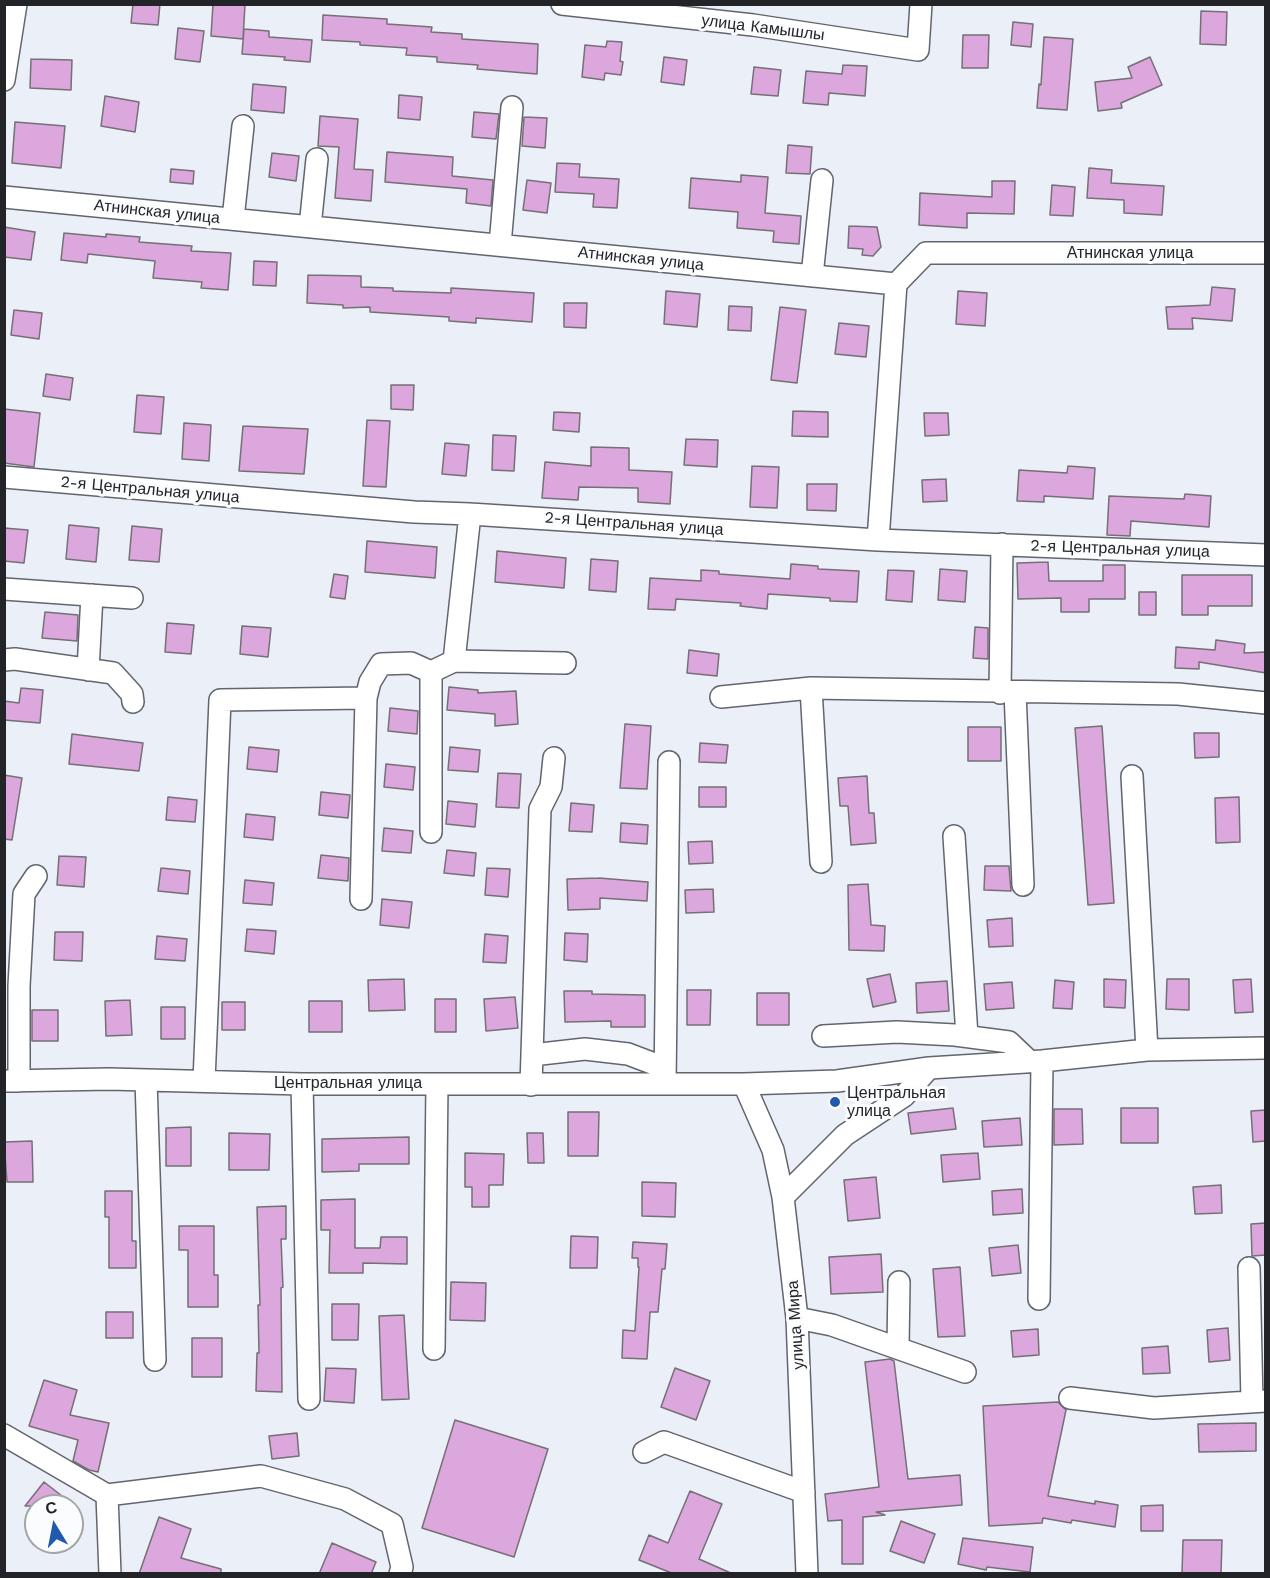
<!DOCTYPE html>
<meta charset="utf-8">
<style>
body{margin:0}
#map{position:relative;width:1270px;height:1578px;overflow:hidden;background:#eaeff8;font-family:"Work Sans",sans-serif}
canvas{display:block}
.frame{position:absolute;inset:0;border:6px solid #222427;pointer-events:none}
.north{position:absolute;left:24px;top:1494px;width:60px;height:60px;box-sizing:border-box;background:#fbfcfe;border:2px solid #a4a6a8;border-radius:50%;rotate:350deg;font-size:16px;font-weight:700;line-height:24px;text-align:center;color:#222427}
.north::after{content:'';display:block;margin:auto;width:21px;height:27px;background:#205aac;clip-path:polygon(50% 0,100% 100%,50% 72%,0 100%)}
</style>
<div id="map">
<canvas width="1270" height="1578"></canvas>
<div class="frame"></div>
<div class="north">С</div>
</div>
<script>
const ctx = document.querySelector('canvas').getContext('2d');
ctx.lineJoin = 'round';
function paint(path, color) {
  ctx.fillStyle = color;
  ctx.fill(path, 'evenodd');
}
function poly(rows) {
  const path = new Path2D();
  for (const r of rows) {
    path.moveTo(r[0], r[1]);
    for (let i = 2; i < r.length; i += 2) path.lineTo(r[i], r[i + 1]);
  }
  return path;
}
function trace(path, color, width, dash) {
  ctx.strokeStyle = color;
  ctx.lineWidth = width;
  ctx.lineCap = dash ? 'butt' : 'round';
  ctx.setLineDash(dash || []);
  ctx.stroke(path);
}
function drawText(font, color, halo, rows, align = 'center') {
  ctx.font = font + ' "Work Sans",sans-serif';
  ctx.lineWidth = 6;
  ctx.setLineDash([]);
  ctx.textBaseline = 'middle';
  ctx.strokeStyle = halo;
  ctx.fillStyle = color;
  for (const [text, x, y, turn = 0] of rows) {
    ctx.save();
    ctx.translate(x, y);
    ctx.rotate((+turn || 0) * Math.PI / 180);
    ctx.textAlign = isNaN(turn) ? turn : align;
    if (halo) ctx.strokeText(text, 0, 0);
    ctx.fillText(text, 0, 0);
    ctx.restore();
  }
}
const building = poly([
 [133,4,160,4,158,25,131,23,133,4],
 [213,4,245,5,243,39,211,36,213,4],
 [1201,11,1227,12,1226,45,1200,44,1201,11],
 [323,15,387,19,387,24,432,27,431,32,462,34,462,39,538,44,537,74,477,69,478,65,437,62,437,57,406,55,407,48,360,45,360,42,322,40,323,15],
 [1013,22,1033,24,1031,47,1011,45,1013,22],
 [178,28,204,31,200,62,175,59,178,28],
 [244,29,269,31,269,37,312,40,310,62,284,60,285,57,242,54,244,29],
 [963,35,989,35,988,68,962,68,963,35],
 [1044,37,1073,39,1067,110,1037,108,1039,84,1041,85,1044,37],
 [607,41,622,42,620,61,623,62,621,75,605,73,604,80,582,77,585,45,606,47,607,41],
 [664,57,687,60,684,85,661,82,664,57],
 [1150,57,1162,85,1121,103,1122,108,1098,111,1095,82,1132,78,1128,67,1150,57],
 [31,59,72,60,71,90,30,88,31,59],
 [843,65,867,66,865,96,829,93,828,105,803,103,806,71,842,74,843,65],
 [754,67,781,70,778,96,751,94,754,67],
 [253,84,286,87,284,113,251,110,253,84],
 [399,95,422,97,420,120,398,118,399,95],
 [105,96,139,102,135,132,101,126,105,96],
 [474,112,499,114,496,139,472,137,474,112],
 [320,116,358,119,354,169,373,170,371,201,335,198,339,147,318,146,320,116],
 [524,117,547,118,545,148,522,146,524,117],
 [15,122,65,126,61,168,12,163,15,122],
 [788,145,812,147,810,174,786,173,788,145],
 [387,152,453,157,452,176,493,180,491,206,466,203,467,189,385,182,387,152],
 [272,153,299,156,296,181,269,177,272,153],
 [557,163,580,164,579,177,619,179,617,208,593,207,594,194,555,192,557,163],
 [1089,168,1112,170,1111,183,1164,186,1162,215,1124,213,1124,200,1087,198,1089,168],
 [171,169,194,171,193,184,170,182,171,169],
 [741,175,768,177,765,213,801,216,799,244,773,242,774,231,737,228,738,212,689,208,691,178,741,182,741,175],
 [527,180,551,183,547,213,523,210,527,180],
 [992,181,1015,181,1014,214,967,213,967,228,919,225,920,193,992,197,992,181],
 [1052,185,1075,187,1073,216,1050,215,1052,185],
 [849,226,877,227,881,247,873,256,862,255,863,249,848,248,849,226],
 [4,227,35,232,31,260,4,257,4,227],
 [64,233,106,237,106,234,140,237,139,242,192,246,191,251,231,253,228,290,201,288,202,282,153,278,155,261,88,254,87,263,61,260,64,233],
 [254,261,277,262,276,286,253,285,254,261],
 [308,275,361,276,361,287,393,288,393,291,451,293,451,288,534,293,532,322,476,318,476,323,449,321,449,317,370,312,370,307,343,308,343,305,307,303,308,275],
 [1212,287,1235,289,1232,321,1192,318,1193,329,1168,329,1166,307,1210,305,1212,287],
 [666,291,700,294,697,327,664,324,666,291],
 [958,291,987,293,985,326,956,324,958,291],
 [564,303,587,303,586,328,564,327,564,303],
 [729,306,752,307,751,331,728,330,729,306],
 [780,307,806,310,797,383,771,380,780,307],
 [14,310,42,313,39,339,11,335,14,310],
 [839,323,869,326,866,357,835,354,839,323],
 [46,374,73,378,70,400,43,396,46,374],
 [391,385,414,385,413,410,391,409,391,385],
 [137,395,164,397,161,434,134,432,137,395],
 [4,409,40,413,34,467,4,463,4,409],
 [793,411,828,412,828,437,792,436,793,411],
 [554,412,580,413,579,432,553,430,554,412],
 [924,413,948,413,949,435,925,436,924,413],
 [367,420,390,421,386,487,363,486,367,420],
 [184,423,211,425,209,461,182,459,184,423],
 [243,426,308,429,304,474,239,471,243,426],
 [493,435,516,436,514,471,492,470,493,435],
 [686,439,718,440,717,467,684,465,686,439],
 [445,443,469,445,466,476,442,474,445,443],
 [591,447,629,448,629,470,672,472,670,504,638,502,638,488,579,487,578,500,542,498,545,462,591,466,591,447],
 [752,466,779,467,777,508,750,507,752,466],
 [1068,466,1095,468,1093,499,1044,496,1044,502,1017,501,1019,470,1067,473,1068,466],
 [946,479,947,501,923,502,922,480,946,479],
 [807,484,837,484,836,511,807,510,807,484],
 [1185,494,1211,496,1209,527,1131,521,1130,536,1107,535,1109,496,1184,499,1185,494],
 [69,525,99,528,96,562,66,559,69,525],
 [132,526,162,529,159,562,129,560,132,526],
 [4,528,28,530,24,563,4,561,4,528],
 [367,541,437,547,435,578,365,572,367,541],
 [497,551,566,558,564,588,495,582,497,551],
 [591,559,618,561,616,592,589,590,591,559],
 [1048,562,1049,581,1103,581,1103,565,1125,565,1125,599,1089,599,1089,612,1061,612,1061,598,1018,599,1017,563,1048,562],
 [791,564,818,566,818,569,859,571,857,602,830,601,830,598,768,594,767,609,740,606,741,603,676,599,675,610,648,609,650,578,701,581,701,570,719,571,719,574,790,579,791,564],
 [940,569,967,571,965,602,938,600,940,569],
 [888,570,914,571,912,602,886,600,888,570],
 [334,574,348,576,345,599,330,597,334,574],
 [1182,575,1252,575,1252,606,1208,606,1208,615,1182,615,1182,575],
 [1139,592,1156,592,1156,615,1139,615,1139,592],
 [45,612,78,615,77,641,42,638,45,612],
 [167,623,194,625,191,654,165,652,167,623],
 [242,626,271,628,268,657,240,654,242,626],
 [975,627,988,628,988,659,973,658,975,627],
 [1216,640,1245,644,1244,653,1266,652,1266,673,1199,662,1199,669,1175,668,1176,647,1215,650,1216,640],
 [689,650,719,654,717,676,687,673,689,650],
 [449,687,478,690,478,693,516,691,518,724,495,726,495,714,447,710,449,687],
 [21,688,43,690,40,723,4,720,4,701,19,703,21,688],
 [390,708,418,711,417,734,388,731,390,708],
 [625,724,651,726,647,789,620,788,625,724],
 [1102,726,1114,903,1088,905,1075,728,1102,726],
 [968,727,1001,727,1001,761,968,761,968,727],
 [1194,733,1219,733,1219,757,1195,758,1194,733],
 [72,734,143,743,139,771,69,764,72,734],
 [700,743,728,745,726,763,699,762,700,743],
 [249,747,279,750,277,772,247,769,249,747],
 [450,747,480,750,478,772,448,770,450,747],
 [386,764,415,767,413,790,384,787,386,764],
 [498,773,521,774,519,808,496,807,498,773],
 [4,775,22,778,12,840,4,839,4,775],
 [867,776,869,813,874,813,876,843,851,845,848,806,840,806,838,778,867,776],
 [699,787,726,787,726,807,699,807,699,787],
 [321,792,350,795,348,818,319,815,321,792],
 [168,797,197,800,195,822,166,820,168,797],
 [1239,797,1240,842,1216,843,1215,798,1239,797],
 [448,801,477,804,475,827,446,824,448,801],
 [571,803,594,805,592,832,569,831,571,803],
 [246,814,275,817,273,840,244,837,246,814],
 [621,823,648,825,647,844,620,842,621,823],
 [384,828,413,831,411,853,382,851,384,828],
 [712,841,713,863,689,864,688,842,712,841],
 [447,850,476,853,474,876,444,873,447,850],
 [321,855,349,858,348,881,318,878,321,855],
 [59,856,86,857,84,887,57,885,59,856],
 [985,866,1009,866,1011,891,984,890,985,866],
 [161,868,190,871,188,894,158,891,161,868],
 [487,868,510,869,508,897,485,895,487,868],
 [599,878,648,882,647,901,600,898,600,909,568,910,567,879,599,878],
 [245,880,274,883,272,905,243,903,245,880],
 [868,884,871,925,885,926,884,951,849,950,848,885,868,884],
 [713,889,714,912,686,913,685,890,713,889],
 [382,899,412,902,409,928,380,925,382,899],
 [1012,918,1013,946,989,947,987,920,1012,918],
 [247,929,276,931,274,954,245,951,247,929],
 [55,932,83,932,82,961,54,960,55,932],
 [565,933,588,934,587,962,564,960,565,933],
 [485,934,508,936,506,963,483,962,485,934],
 [157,936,187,939,185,961,155,959,157,936],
 [890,974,896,1002,873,1007,867,979,890,974],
 [404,979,405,1010,369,1011,368,980,404,979],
 [1104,979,1126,980,1125,1008,1104,1007,1104,979],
 [1167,979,1189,979,1189,1010,1166,1009,1167,979],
 [1251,979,1253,1012,1235,1013,1233,980,1251,979],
 [1055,980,1074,982,1072,1009,1053,1008,1055,980],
 [947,981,949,1011,917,1013,916,983,947,981],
 [1012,982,1014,1008,986,1010,984,984,1012,982],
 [687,990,711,990,710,1025,687,1025,687,990],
 [564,991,592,991,592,994,645,995,645,1027,611,1027,611,1021,565,1022,564,991],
 [757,993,789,993,789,1025,757,1025,757,993],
 [515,997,518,1028,486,1031,484,999,515,997],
 [435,999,456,999,456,1032,435,1032,435,999],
 [130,1000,132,1035,106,1036,105,1001,130,1000],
 [309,1001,342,1001,342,1032,309,1032,309,1001],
 [222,1002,245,1002,245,1030,222,1030,222,1002],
 [161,1007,185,1007,185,1039,161,1039,161,1007],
 [32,1010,58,1010,58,1041,32,1041,32,1010],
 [953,1108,956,1129,911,1134,908,1113,953,1108],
 [1121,1108,1158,1108,1158,1143,1121,1143,1121,1108],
 [1054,1109,1082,1109,1083,1144,1054,1145,1054,1109],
 [1266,1110,1266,1141,1253,1142,1251,1111,1266,1110],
 [568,1112,599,1112,598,1156,568,1156,568,1112],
 [1020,1118,1022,1145,984,1147,982,1121,1020,1118],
 [191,1127,191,1166,166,1166,166,1128,191,1127],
 [229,1133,270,1134,269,1170,229,1170,229,1133],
 [527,1133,543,1133,544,1163,528,1163,527,1133],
 [409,1137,409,1164,359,1164,359,1171,322,1172,322,1139,409,1137],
 [32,1141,33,1182,7,1182,4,1142,32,1141],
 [465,1153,504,1154,503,1185,489,1185,489,1207,472,1207,472,1187,465,1187,465,1153],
 [978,1153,980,1179,943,1182,941,1155,978,1153],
 [876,1177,880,1218,848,1221,844,1180,876,1177],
 [642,1182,676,1183,675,1217,642,1216,642,1182],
 [1221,1185,1222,1213,1195,1214,1193,1187,1221,1185],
 [1022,1189,1023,1213,993,1215,992,1191,1022,1189],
 [105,1191,132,1191,132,1241,136,1241,136,1268,109,1268,109,1217,105,1217,105,1191],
 [355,1199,355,1248,380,1248,381,1237,407,1237,407,1264,363,1263,363,1273,329,1273,330,1230,321,1230,321,1200,355,1199],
 [286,1206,286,1239,281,1239,283,1287,281,1288,282,1392,256,1391,257,1353,259,1353,258,1305,260,1305,257,1207,286,1206],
 [1266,1223,1266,1255,1252,1256,1251,1224,1266,1223],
 [179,1226,214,1226,214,1275,218,1275,218,1307,188,1307,188,1250,179,1250,179,1226],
 [571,1236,598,1237,597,1268,570,1268,571,1236],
 [633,1242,667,1244,665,1269,662,1269,658,1312,650,1312,647,1359,622,1358,623,1330,635,1331,639,1267,638,1267,638,1258,632,1258,633,1242],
 [1018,1245,1021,1273,992,1276,989,1248,1018,1245],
 [881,1254,883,1292,831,1294,829,1257,881,1254],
 [960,1267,965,1336,938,1337,933,1269,960,1267],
 [451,1282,486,1283,485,1321,450,1320,451,1282],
 [332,1304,359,1304,358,1340,332,1340,332,1304],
 [106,1312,133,1312,133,1338,106,1338,106,1312],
 [404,1315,409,1399,382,1400,379,1316,404,1315],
 [1228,1328,1230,1360,1209,1362,1207,1330,1228,1328],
 [1038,1329,1039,1355,1013,1357,1011,1331,1038,1329],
 [192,1338,222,1338,222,1377,192,1377,192,1338],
 [1168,1346,1170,1373,1143,1374,1142,1348,1168,1346],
 [890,1359,894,1361,908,1479,960,1475,962,1505,876,1512,885,1515,863,1517,863,1564,842,1564,842,1520,828,1521,825,1494,879,1487,865,1362,890,1359],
 [326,1368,356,1369,354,1403,324,1401,326,1368],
 [675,1368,710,1381,696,1420,661,1407,675,1368],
 [44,1380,77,1390,70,1415,109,1423,98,1472,89,1470,73,1461,78,1440,29,1426,44,1380],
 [1058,1402,1066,1410,1048,1496,1095,1504,1095,1501,1118,1505,1115,1527,1072,1520,1071,1523,1043,1518,1042,1523,989,1526,983,1406,1058,1402],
 [455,1420,548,1449,514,1557,422,1528,455,1420],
 [1256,1423,1256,1451,1199,1452,1198,1424,1256,1423],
 [297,1433,299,1456,272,1459,269,1436,297,1433],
 [44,1482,75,1506,25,1506,44,1482],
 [690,1491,722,1504,699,1559,733,1574,674,1574,639,1560,649,1535,668,1543,690,1491],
 [1163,1505,1163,1531,1141,1531,1141,1506,1163,1505],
 [159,1517,191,1529,181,1558,221,1569,221,1574,139,1574,159,1517],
 [901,1521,935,1534,924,1563,890,1551,901,1521],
 [963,1538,1033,1547,1030,1572,987,1567,986,1570,958,1564,963,1538],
 [1183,1540,1222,1540,1221,1574,1182,1574,1183,1540],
 [332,1543,376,1562,371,1574,319,1574,332,1543]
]);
const minor = poly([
 [562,4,753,25,918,50,921,4],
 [4,80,16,4],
 [4,197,896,284],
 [233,219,243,126],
 [310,227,317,159],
 [500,245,512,107],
 [812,276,822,180],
 [896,284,926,253,1266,253],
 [4,477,414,512,470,514,878,540,1266,555],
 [878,540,896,284],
 [4,589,132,598],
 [4,660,15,659,113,673,132,694,133,702],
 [454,661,565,663],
 [88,670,92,595],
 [431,672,431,832],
 [811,688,821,862],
 [1015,692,1023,885],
 [1000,693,1002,544],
 [721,697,811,688,1178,694,1266,703],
 [366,698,370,682,381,664,411,663,431,672,454,661,470,514],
 [1132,776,1147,1050],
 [954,836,967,1036],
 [823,1036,897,1032,955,1035,1009,1042,1029,1061],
 [532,1055,585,1049,628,1054,665,1068],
 [146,1080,155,1360],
 [4,1081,109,1079,302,1084,744,1084,837,1081,929,1068,1042,1061,1147,1050,1266,1048],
 [19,1081,19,986,24,894,36,876],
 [204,1081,220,700,366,698,361,899],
 [302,1084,309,1399],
 [665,1084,669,762],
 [744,1084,773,1150,783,1197,797,1318,807,1574],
 [531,1085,540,809,551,787,554,758],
 [783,1197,845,1135,904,1096,929,1068],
 [1249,1268,1252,1402],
 [1039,1299,1042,1061],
 [797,1318,832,1325,965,1372],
 [898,1348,899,1282],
 [434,1349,437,1084],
 [1070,1398,1154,1408,1266,1401],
 [4,1435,107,1495,261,1476,345,1499,392,1524,402,1567,400,1574],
 [644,1452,664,1442,804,1492],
 [107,1495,110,1574]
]);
const markers = [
 [835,1102,6,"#205aac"]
];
const streetNames = [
 ["улица Камышлы",763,28,7],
 ["Атнинская улица",157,212,6],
 ["Атнинская улица",1130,253],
 ["Атнинская улица",641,259,6],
 ["2-я Центральная улица",150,490,5],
 ["2-я Центральная улица",634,524,4],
 ["2-я Центральная улица",1120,549,2],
 ["Центральная улица",348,1083],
 ["улица Мира",796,1325,-94]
];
const poiNames = [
 ["Центральная",847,1093],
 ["улица",847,1111]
];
paint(building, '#dba7dc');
trace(building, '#766f76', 1.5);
trace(minor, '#61656d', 24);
trace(minor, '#fff', 21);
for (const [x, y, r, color] of markers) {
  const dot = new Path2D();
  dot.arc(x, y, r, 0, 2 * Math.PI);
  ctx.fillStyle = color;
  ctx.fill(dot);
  trace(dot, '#fbfcfe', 2);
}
drawText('16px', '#222427', '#fbfcfe', streetNames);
drawText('16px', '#222427', '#fbfcfe', poiNames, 'left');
</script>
